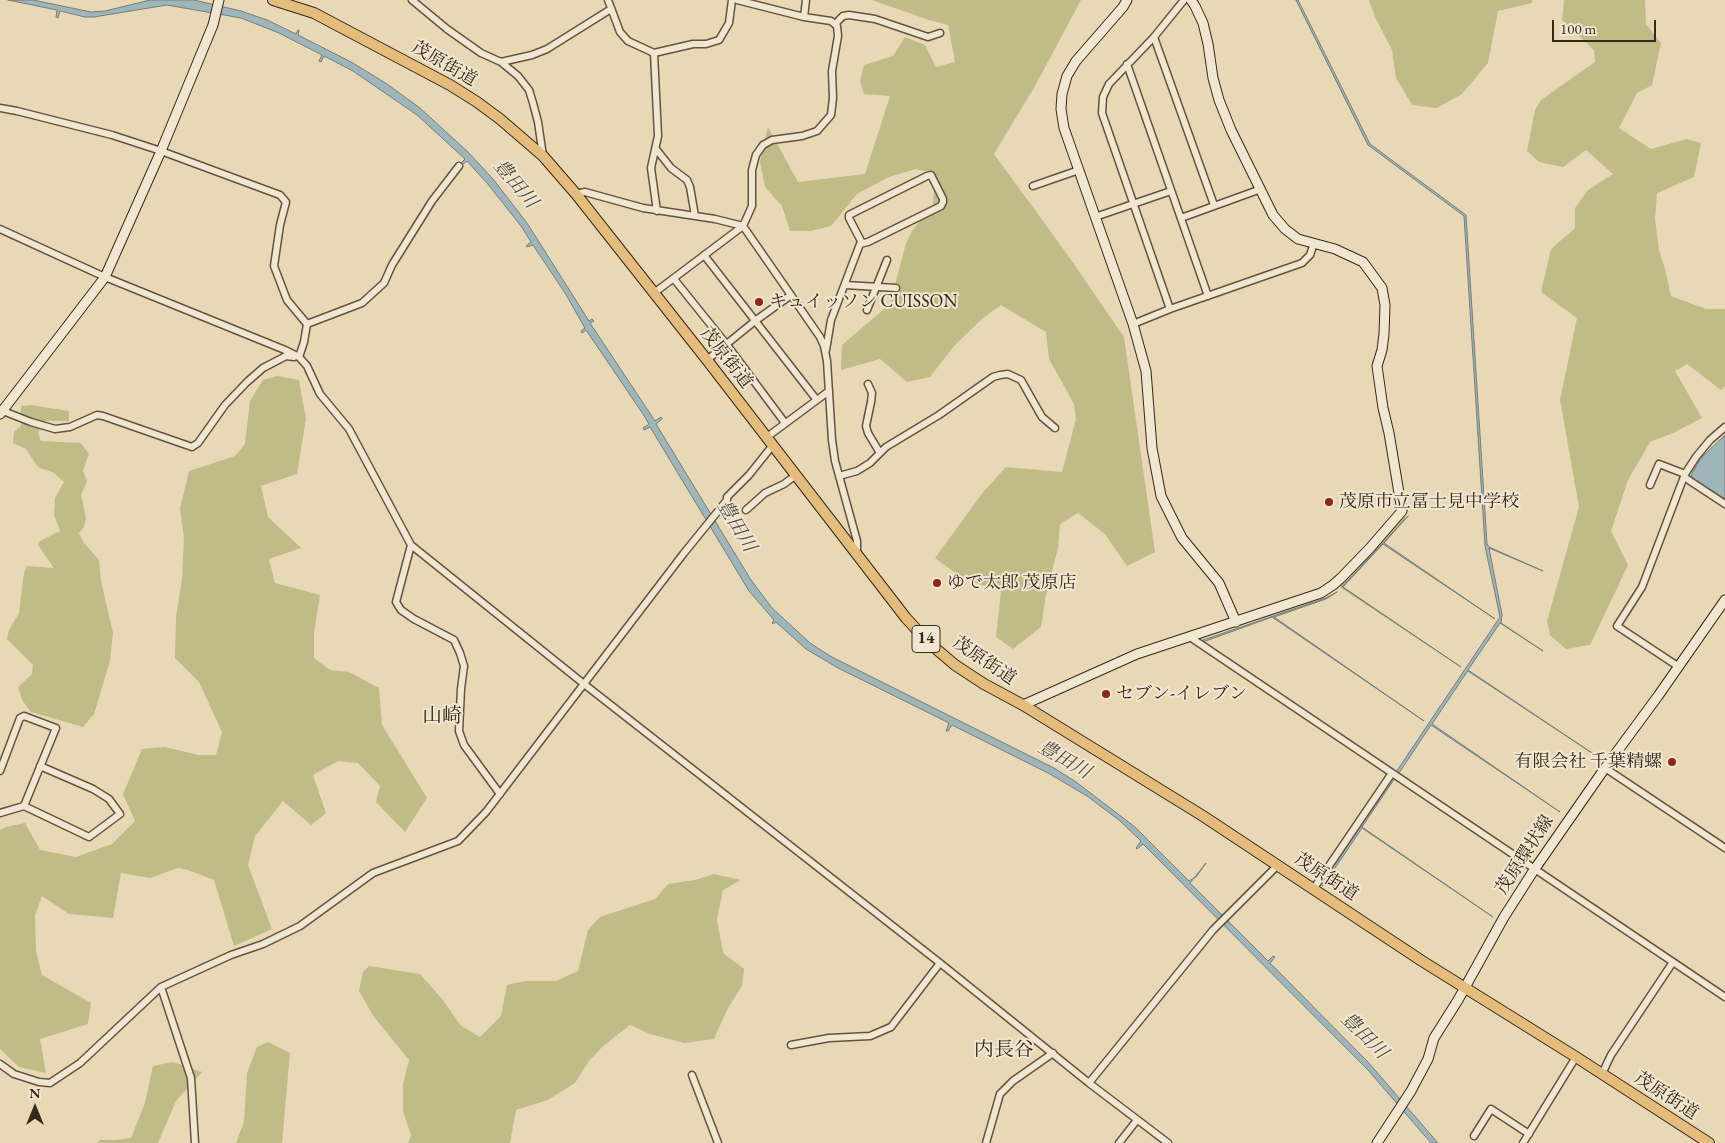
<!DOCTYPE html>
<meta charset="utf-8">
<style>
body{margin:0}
#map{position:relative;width:1725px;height:1143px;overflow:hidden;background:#e9d8b6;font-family:"EB Garamond",serif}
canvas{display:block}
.north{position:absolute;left:10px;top:1083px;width:50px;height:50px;-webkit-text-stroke:4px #f1e6d0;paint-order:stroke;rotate:0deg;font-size:14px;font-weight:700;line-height:20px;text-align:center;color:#36281a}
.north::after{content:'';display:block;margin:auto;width:18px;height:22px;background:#36281a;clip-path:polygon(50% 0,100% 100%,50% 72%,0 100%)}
.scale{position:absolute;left:1552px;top:20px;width:104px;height:22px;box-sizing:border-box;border:2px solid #36281a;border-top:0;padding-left:6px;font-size:15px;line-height:18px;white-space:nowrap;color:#36281a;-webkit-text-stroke:4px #f1e6d0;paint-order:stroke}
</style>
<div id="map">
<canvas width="1725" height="1143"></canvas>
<div class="north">N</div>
<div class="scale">100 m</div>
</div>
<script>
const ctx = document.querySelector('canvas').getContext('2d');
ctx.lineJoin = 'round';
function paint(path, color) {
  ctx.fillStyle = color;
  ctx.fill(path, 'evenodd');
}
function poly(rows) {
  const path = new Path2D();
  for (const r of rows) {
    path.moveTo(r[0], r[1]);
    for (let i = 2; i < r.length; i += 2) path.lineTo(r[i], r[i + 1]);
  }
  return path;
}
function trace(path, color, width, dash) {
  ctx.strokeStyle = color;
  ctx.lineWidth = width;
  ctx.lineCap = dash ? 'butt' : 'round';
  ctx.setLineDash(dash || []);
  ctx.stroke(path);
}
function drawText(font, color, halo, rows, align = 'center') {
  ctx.font = font + ' "EB Garamond","Noto Serif JP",serif';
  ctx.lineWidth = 4;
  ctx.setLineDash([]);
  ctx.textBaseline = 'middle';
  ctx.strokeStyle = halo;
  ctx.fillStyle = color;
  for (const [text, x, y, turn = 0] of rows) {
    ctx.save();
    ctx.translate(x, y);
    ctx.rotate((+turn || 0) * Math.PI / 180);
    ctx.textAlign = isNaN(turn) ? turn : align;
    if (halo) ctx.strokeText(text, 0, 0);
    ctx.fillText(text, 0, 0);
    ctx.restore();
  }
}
const green = poly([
 [872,0,1081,0,1035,86,994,154,1067,254,1124,337,1155,552,1127,566,1105,534,1078,513,1060,524,1058,548,1046,595,1041,627,1013,649,996,637,1001,592,962,578,935,558,984,491,1006,467,1062,472,1076,419,1074,404,1049,359,1046,332,1001,305,983,318,954,346,930,377,907,382,880,359,841,370,842,345,890,304,906,243,912,231,933,205,934,189,932,173,916,169,889,177,857,194,831,226,811,231,790,231,782,206,765,187,760,162,768,127,798,182,865,174,890,96,864,94,860,81,864,65,893,56,905,37,925,45,936,67,955,62,948,25,929,20],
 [1369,0,1532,0,1532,3,1498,11,1488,63,1462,94,1437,108,1412,105,1396,78,1392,50,1375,17],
 [1564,0,1645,0,1646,24,1661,43,1652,85,1637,93,1619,128,1651,149,1687,139,1701,143,1694,177,1657,193,1655,219,1659,250,1665,269,1671,296,1706,309,1725,309,1725,386,1721,390,1687,364,1675,371,1702,418,1673,433,1650,442,1628,480,1611,531,1628,565,1590,645,1566,649,1550,635,1547,621,1579,507,1560,400,1577,318,1541,292,1551,249,1575,228,1575,208,1588,190,1613,174,1586,150,1563,167,1539,162,1527,151,1535,110,1541,100,1595,62,1594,50,1562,20],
 [277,376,299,380,306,419,297,474,261,486,268,517,301,548,269,559,275,583,320,595,314,633,314,658,330,670,349,672,379,688,382,725,427,798,405,832,376,802,380,786,358,763,338,761,313,775,326,813,311,825,283,801,255,836,248,865,272,929,234,946,214,880,188,870,178,868,150,878,121,873,113,918,69,914,42,896,35,915,36,951,42,975,91,1003,88,1024,40,1039,46,1073,19,1067,0,1049,0,830,6,827,25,823,40,850,76,857,112,844,135,821,123,794,142,749,165,747,198,755,216,755,222,732,199,682,175,658,176,617,182,579,184,538,180,509,189,471,235,456,245,444,250,401,263,380],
 [30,405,69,411,69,421,45,421,38,433,41,441,81,443,89,454,83,471,87,481,81,495,86,518,84,527,79,533,84,543,99,560,101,581,113,633,110,661,94,714,83,727,31,712,22,700,18,687,32,674,33,665,7,639,9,630,19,613,24,573,27,566,54,568,38,545,40,541,60,531,54,515,55,498,64,482,54,473,38,467,26,449,13,443,14,432,21,426,21,406],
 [1408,516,1342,587,1460,668,1340,587,1339,584,1403,517],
 [714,874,741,880,723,890,717,919,723,953,744,969,742,986,728,1008,714,1039,684,1043,650,1034,630,1025,603,1046,589,1061,575,1083,548,1100,516,1110,510,1143,408,1143,411,1135,403,1111,403,1084,409,1060,374,1017,359,991,363,972,369,966,420,974,443,1000,460,1025,480,1037,501,1016,507,985,525,981,556,981,578,971,588,930,600,917,655,899,668,884,695,880],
 [268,1042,290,1053,282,1143,236,1143,244,1122,247,1073,257,1047],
 [173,1062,202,1072,176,1101,158,1143,97,1143,100,1140,116,1140,131,1138,145,1103,153,1066]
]);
const water = poly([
 [8,0,33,0,91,12,105,11,150,0,194,0,241,11,267,20,296,34,298,30,299,30,298,35,353,63,387,84,420,108,468,152,493,179,527,223,589,321,592,319,594,321,590,323,655,421,661,417,662,419,656,424,751,580,772,608,810,643,830,656,1054,768,1076,782,1135,827,1189,881,1196,877,1206,863,1190,883,1268,961,1273,956,1275,957,1270,963,1368,1062,1438,1143,1431,1143,1368,1070,1143,844,1137,849,1136,848,1141,841,1119,820,1087,796,1048,773,952,725,948,731,946,731,949,723,838,668,806,649,776,622,773,624,772,623,774,620,749,591,650,427,644,430,643,428,649,424,643,414,586,330,582,333,581,331,585,328,565,293,533,245,527,247,526,246,531,242,521,226,487,183,467,161,462,165,461,163,465,159,417,115,353,71,324,56,321,62,319,61,322,55,279,33,241,18,167,5,94,17,85,17,60,11,58,18,56,17,57,10,8,0],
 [1296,0,1298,0,1370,144,1466,215,1487,544,1489,547,1543,571,1489,548,1502,615,1501,623,1543,651,1500,623,1468,670,1601,759,1468,671,1467,672,1432,724,1560,812,1431,725,1399,773,1416,785,1395,778,1362,827,1493,917,1362,828,1323,886,1321,884,1500,617,1485,546,1464,216,1368,145,1296,0],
 [1725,435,1725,500,1694,480,1691,475,1701,458,1725,435],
 [1408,516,1384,543,1495,619,1383,544,1343,587,1461,667,1342,587,1408,516],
 [1337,592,1326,599,1274,617,1424,721,1272,617,1203,642,1390,768,1202,642,1203,640,1326,598,1337,592]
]);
const street = poly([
 [412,0,447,29,481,53,501,62,518,76,529,90,533,103,538,122,543,156],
 [608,0,620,32,628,41,654,53,693,44,706,44,719,40,729,23,732,0],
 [804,17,806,0],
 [835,24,843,16,849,15,875,19,928,37,940,33],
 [1154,37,1214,205],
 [654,53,658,136,651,168,652,175,657,211],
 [501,62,532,55,547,49,611,9],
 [1127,64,1208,296],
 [0,108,17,111,112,135,161,151,280,195,286,202,280,225,274,266,287,300,307,324,304,342,299,357],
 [656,149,671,168,687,180,690,187,695,216],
 [1033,186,1079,170],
 [576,194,585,192,643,208,715,219,743,226,820,337,824,346,827,361,832,440,835,461,857,541,857,554],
 [1095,217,1171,191],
 [1181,218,1261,189],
 [0,229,105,277,285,350,299,357,307,366,320,394,349,429,411,545,584,684,940,963,1089,1083,1168,1143],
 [704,255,816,399],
 [674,279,727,345,785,423],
 [845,285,896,288],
 [654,293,743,226,752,206,752,170,756,155,763,145,772,140,802,136,817,131,831,115,833,98,832,71,838,36,837,26,831,21,804,17,737,0],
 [1170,309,1102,113,1103,97,1109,84,1154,37,1184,0],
 [867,310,887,260],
 [307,324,362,303,384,283,392,265,432,201,459,166],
 [1133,324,1170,309,1302,263,1310,255,1314,243],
 [826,350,831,320,860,244,868,242,941,206,943,202,943,199,931,175,927,176,849,215,849,218,862,243],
 [707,360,755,321,791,295],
 [868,384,872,393,871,402,866,426,868,433,880,453],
 [3,411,31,422,55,429,70,427,97,415,103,416,192,447,198,443,225,405,247,382,263,368,286,356,294,357],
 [767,437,829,391],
 [839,476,857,471,870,463,886,447,939,415,993,377,1000,375,1008,374,1021,380,1042,417,1055,428],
 [1684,477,1725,504],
 [1650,485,1659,464,1685,474],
 [746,510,765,493,784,484,796,475],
 [411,545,396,602,401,610,414,619,454,640,460,653,464,666,461,689,459,731,464,745,500,794],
 [1190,637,1725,997],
 [1679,667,1617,626,1642,587,1685,474,1696,457,1710,440,1725,427],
 [1605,768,1725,848],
 [0,771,20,718,24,716,56,728,24,806,0,813],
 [24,806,89,837,120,814,109,799,93,789,40,766],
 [1314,888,1392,773],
 [161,987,191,1078,195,1143],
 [791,1045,829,1038,870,1036,891,1027,940,963],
 [0,1064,14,1074,39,1082,50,1083,80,1063,161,987,231,955,263,944,300,926,373,873,458,841,486,812,684,553,727,500,727,497,749,475,773,445],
 [1602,1074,1611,1055,1673,962],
 [692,1075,718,1143],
 [1089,1083,1213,930,1278,865],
 [1474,1136,1491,1109,1529,1134],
 [986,1143,1000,1094,1013,1081,1053,1053],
 [1119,1143,1137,1120],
 [1523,1143,1576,1057]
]);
const secondary = poly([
 [1127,0,1123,7,1076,61,1067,76,1062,94,1061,109,1064,128,1133,324,1146,371,1152,448,1161,496,1182,538,1219,583,1236,622],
 [0,414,105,277,161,151,213,25,219,0],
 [1023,705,1137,654,1321,593,1333,585,1341,578,1370,548,1402,511,1389,433,1383,408,1377,366,1382,350,1384,334,1385,305,1382,288,1363,262,1335,249,1298,239,1285,229,1273,215,1231,130,1219,100,1213,78,1208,44,1203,23,1195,6,1191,0],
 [1377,1143,1411,1091,1428,1059,1434,1038,1458,1000,1504,917,1534,870,1605,768,1658,696,1725,600]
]);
const primary = poly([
 [273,0,314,13,450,85,477,102,500,119,543,156,576,194,707,360,906,618,928,642,955,665,984,684,1023,705,1203,816,1422,961,1576,1057,1709,1143]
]);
const markers = [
 [759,302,5,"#8f2418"],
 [1329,502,5,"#8f2418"],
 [937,583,5,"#8f2418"],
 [1106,694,5,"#8f2418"],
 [1672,762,5,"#8f2418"]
];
const shields = [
 [926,639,28]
];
const shieldNames = [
 ["14",926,639]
];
const streetNames = [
 ["茂原街道",444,64,30],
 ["茂原街道",726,358,52],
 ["茂原街道",984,661,34],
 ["茂原環状線",1525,855,-57],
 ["茂原街道",1326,877,33],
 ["茂原街道",1666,1096,33]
];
const poiNames = [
 ["キュイッソン CUISSON",769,302],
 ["茂原市立冨士見中学校",1339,502],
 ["ゆで太郎 茂原店",947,583],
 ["セブン-イレブン",1116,694],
 ["有限会社 千葉精螺",1662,762,"right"]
];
const waterNames = [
 ["豊田川",515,184,50],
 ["豊田川",736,526,59],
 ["豊田川",1064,760,30],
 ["豊田川",1364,1036,45]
];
const quarterNames = [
 ["山崎",442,717],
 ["内長谷",1004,1051]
];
paint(green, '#bfbc88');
paint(water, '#9eb6ba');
trace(water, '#747d7a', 1);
trace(street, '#635441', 9);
trace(secondary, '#36281a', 11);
trace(primary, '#36281a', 12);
trace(street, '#f1e6d0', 6);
trace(secondary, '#f1e6d0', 9);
trace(primary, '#e4bc7b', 10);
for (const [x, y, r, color] of markers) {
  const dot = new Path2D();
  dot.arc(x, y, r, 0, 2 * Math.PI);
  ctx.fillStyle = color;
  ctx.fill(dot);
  trace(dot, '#f1e6d0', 2);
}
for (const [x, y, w] of shields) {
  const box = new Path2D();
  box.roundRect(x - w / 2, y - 13.5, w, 27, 4);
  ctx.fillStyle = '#f1e6d0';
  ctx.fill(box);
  trace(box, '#36281a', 1);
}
drawText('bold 16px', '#36281a', null, shieldNames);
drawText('18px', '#36281a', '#f1e6d0', streetNames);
drawText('18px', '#36281a', '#f1e6d0', poiNames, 'left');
drawText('italic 19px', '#504c42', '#f1e6d0', waterNames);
drawText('20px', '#36281a', '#f1e6d0', quarterNames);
</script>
